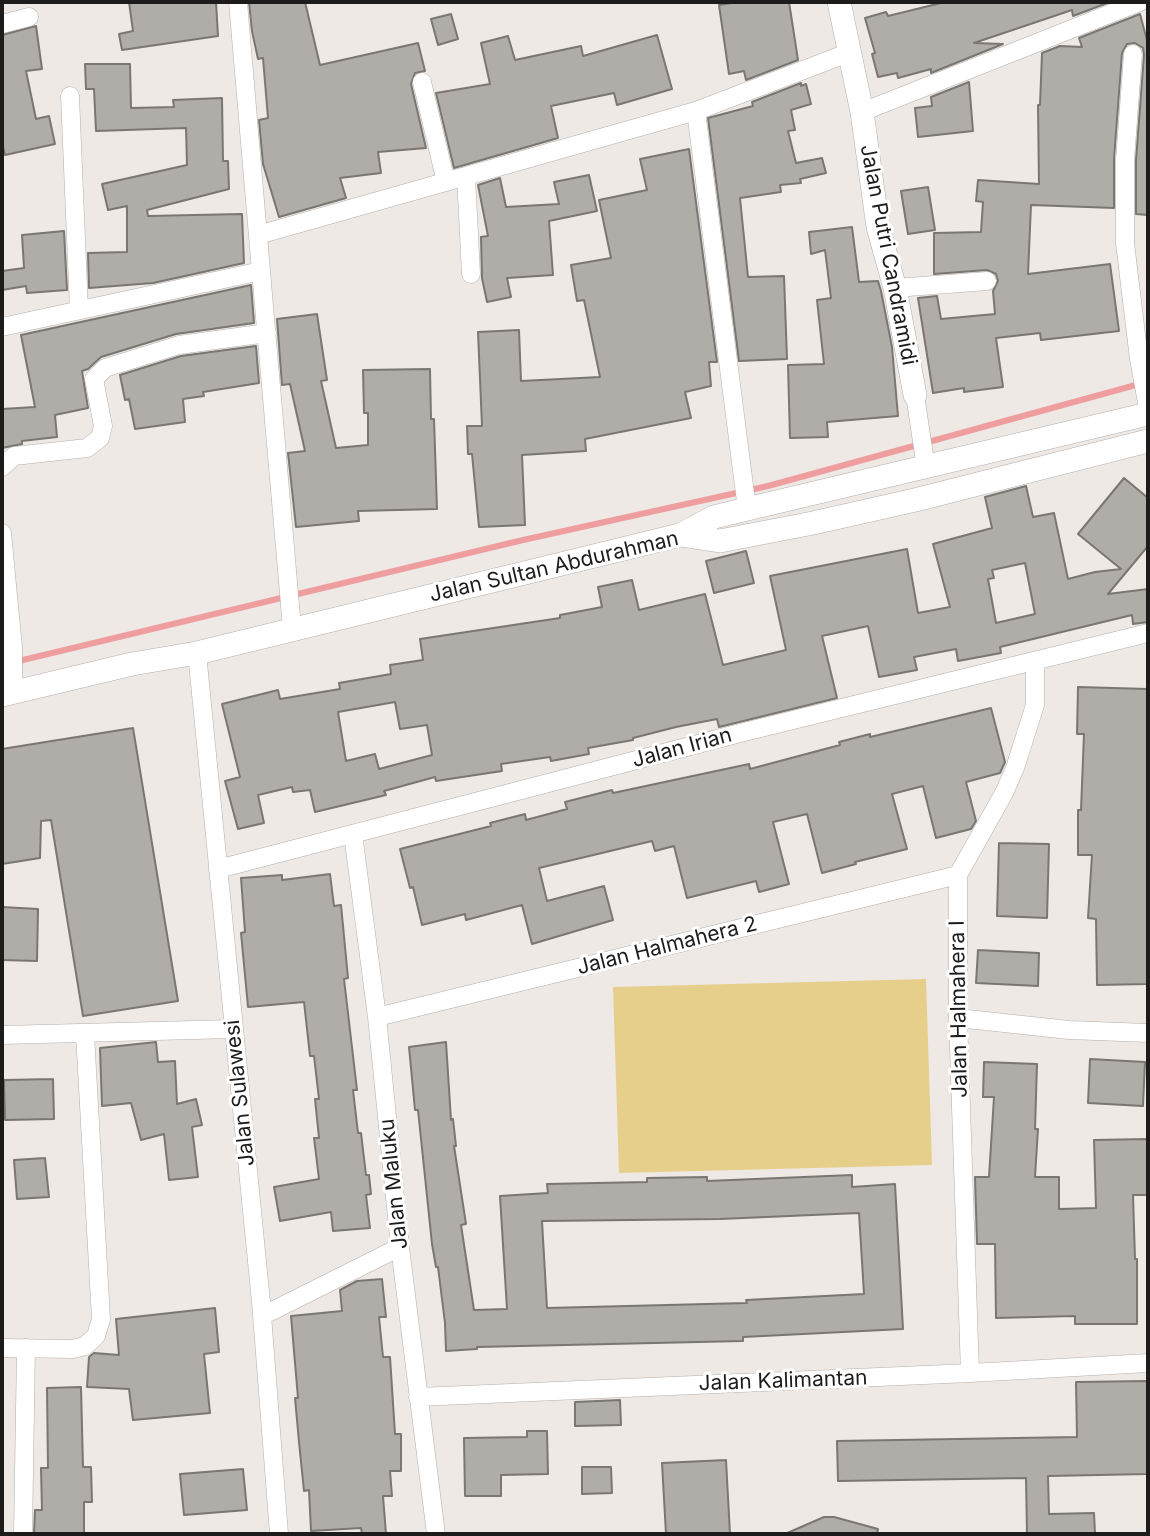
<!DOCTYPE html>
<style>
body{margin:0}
#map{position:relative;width:1150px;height:1536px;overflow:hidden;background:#efe9e6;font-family:Inter,sans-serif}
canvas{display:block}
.frame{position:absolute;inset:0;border:4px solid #1e1c1b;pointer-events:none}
</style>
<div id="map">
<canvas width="1150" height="1536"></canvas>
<div class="frame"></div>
</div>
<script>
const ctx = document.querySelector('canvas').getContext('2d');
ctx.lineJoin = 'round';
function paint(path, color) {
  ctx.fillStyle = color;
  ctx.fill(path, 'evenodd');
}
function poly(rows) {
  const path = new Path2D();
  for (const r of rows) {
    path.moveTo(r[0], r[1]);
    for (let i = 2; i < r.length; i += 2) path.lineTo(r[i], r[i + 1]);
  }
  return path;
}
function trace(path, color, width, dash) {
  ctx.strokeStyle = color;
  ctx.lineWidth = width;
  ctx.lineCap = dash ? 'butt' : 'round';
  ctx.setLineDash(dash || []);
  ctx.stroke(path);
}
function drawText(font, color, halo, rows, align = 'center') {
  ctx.font = font + ' Inter,sans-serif';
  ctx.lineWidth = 6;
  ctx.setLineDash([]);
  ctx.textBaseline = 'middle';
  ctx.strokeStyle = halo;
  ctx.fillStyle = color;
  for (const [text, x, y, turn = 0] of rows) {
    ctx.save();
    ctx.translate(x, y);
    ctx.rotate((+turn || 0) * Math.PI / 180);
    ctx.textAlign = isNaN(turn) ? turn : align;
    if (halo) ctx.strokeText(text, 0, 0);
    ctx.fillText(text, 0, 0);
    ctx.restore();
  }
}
const green = poly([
 [926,979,932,1165,619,1173,613,987]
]);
const stream = poly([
 [2,665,523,540,768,486,1143,383]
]);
const building = poly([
 [129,2,216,2,218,36,122,50,119,34,133,31,129,2],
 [249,2,305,2,320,65,418,43,425,71,415,73,411,84,426,148,378,152,381,173,340,178,346,198,279,217,263,164,259,120,268,118,263,58,258,59,252,31,249,2],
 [738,2,789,2,798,60,746,80,744,71,729,74,719,5,738,2],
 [945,2,1110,2,1073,16,1072,10,974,43,1003,44,931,73,931,69,898,78,897,73,878,77,872,54,875,53,865,18,886,12,888,16,945,2],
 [451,14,458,39,438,45,431,19,451,14],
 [1140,14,1148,44,1148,215,1136,214,1136,160,1144,55,1143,48,1135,43,1127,44,1122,53,1114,159,1114,208,1031,205,1028,274,1110,264,1119,331,1041,340,1040,333,996,338,1003,387,964,392,964,388,933,393,918,298,937,296,941,319,995,314,993,291,998,281,996,274,987,270,934,274,934,233,981,232,983,202,976,201,978,180,1039,184,1038,105,1040,105,1042,53,1060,46,1082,47,1079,38,1140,14],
 [36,26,42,69,26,71,36,119,49,116,55,144,5,155,2,142,2,35,36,26],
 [657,35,672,89,617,105,614,93,551,106,558,138,454,168,436,93,490,84,481,43,508,36,515,60,581,46,583,56,657,35],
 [85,64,130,64,131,108,174,107,173,100,222,98,223,161,228,161,229,189,147,210,148,216,242,214,244,263,153,283,89,288,88,253,127,252,127,206,108,210,102,184,187,165,186,128,96,131,94,89,86,89,85,64],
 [969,82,973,131,918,137,915,108,932,106,931,97,969,82],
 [801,83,801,86,806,84,811,104,791,110,795,130,788,131,796,163,822,158,826,173,800,179,801,183,780,185,781,192,740,198,748,277,784,276,787,359,739,361,708,118,753,106,752,102,801,83],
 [689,149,717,362,709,362,711,386,685,392,691,418,585,439,586,451,522,455,525,525,479,527,472,454,468,454,467,426,482,426,478,332,519,330,521,381,600,377,584,300,577,301,571,265,611,258,599,200,647,190,640,159,689,149],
 [589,175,597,211,549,221,553,275,507,278,511,297,487,302,482,278,481,237,488,236,478,185,500,178,506,207,559,204,554,182,589,175],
 [928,187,935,230,908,234,901,191,928,187],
 [852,227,859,282,878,281,881,291,892,347,898,416,827,422,828,437,790,438,788,365,824,364,817,300,831,298,825,250,811,254,809,232,852,227],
 [64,231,67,290,27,293,26,286,2,290,2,271,24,268,22,235,64,231],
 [251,285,254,323,176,334,101,357,88,369,82,371,88,408,55,415,57,437,22,441,22,444,2,448,2,409,35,407,21,335,251,285],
 [317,314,327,380,321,381,336,448,368,445,368,413,364,413,363,370,430,369,431,419,434,419,437,509,358,511,359,521,296,527,288,453,305,451,290,384,282,385,277,319,317,314],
 [256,346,259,383,203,392,204,396,183,399,185,422,135,429,129,399,125,400,120,375,181,356,256,346],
 [1124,478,1148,498,1148,546,1108,594,1148,589,1148,622,1133,624,1132,615,1000,647,1001,653,958,661,956,649,914,657,917,670,879,677,868,626,822,636,837,698,719,727,717,719,676,727,633,738,633,740,588,748,589,754,551,761,550,757,501,764,502,771,436,781,435,777,384,791,386,795,315,812,310,790,293,792,292,787,258,795,264,823,238,829,225,781,240,777,222,704,278,690,280,699,340,689,339,683,391,674,390,665,423,660,420,639,560,618,560,615,602,607,598,587,632,580,639,610,705,594,723,665,786,650,770,576,907,549,918,613,950,607,933,544,992,528,985,497,1026,486,1033,517,1054,513,1068,579,1095,572,1121,569,1078,534,1124,478],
 [1025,563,1035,614,996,623,988,579,994,578,992,570,1025,563],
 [395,702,400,729,427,725,432,755,379,769,375,754,346,761,338,712,395,702],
 [746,551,754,583,714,593,706,561,746,551],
 [1078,687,1148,689,1148,984,1097,985,1096,919,1088,918,1092,855,1078,855,1078,810,1081,810,1084,734,1077,734,1078,687],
 [991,708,1005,762,1000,773,966,782,976,821,971,829,936,838,923,786,892,794,907,849,855,862,856,864,822,873,807,814,773,822,789,884,759,892,756,881,687,898,674,846,655,851,652,841,539,868,547,901,604,886,613,920,532,944,522,905,466,920,465,914,422,925,413,887,410,888,400,849,491,826,490,823,525,814,526,820,567,809,565,802,612,790,613,793,749,764,750,769,840,745,839,742,870,734,870,737,991,708],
 [133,728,178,1001,83,1016,51,820,41,821,40,858,2,864,2,749,133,728],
 [999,843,1049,844,1047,918,997,916,999,843],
 [330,874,334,906,341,905,348,978,344,979,357,1090,353,1090,358,1133,361,1133,366,1175,369,1175,371,1194,366,1195,370,1228,333,1231,331,1212,280,1221,274,1187,319,1179,314,1138,319,1138,315,1099,319,1099,314,1056,310,1056,304,1002,248,1007,241,933,245,932,241,878,282,875,282,880,330,874],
 [2,907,38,909,37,961,2,960,2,907],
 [978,950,1039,953,1038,986,976,983,978,950],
 [156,1042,158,1062,175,1061,177,1104,196,1099,202,1125,192,1127,198,1177,169,1180,164,1134,141,1140,131,1103,102,1106,100,1048,156,1042],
 [446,1042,451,1120,453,1119,456,1146,454,1146,466,1224,461,1225,474,1310,507,1309,500,1196,548,1193,547,1184,647,1182,647,1178,707,1177,707,1181,852,1175,852,1187,895,1184,903,1329,743,1337,743,1341,477,1347,477,1349,446,1351,445,1323,438,1267,436,1267,432,1244,418,1110,415,1110,409,1047,446,1042],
 [859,1213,864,1294,746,1300,747,1303,547,1308,542,1221,720,1219,859,1213],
 [1090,1059,1145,1062,1143,1106,1088,1103,1090,1059],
 [984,1062,1037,1064,1035,1129,1038,1129,1035,1177,1059,1177,1059,1209,1096,1208,1094,1140,1148,1139,1148,1195,1133,1195,1135,1259,1137,1259,1137,1324,1075,1324,1075,1316,996,1318,995,1244,977,1244,975,1177,989,1177,994,1097,983,1097,984,1062],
 [53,1079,54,1119,5,1120,4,1080,53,1079],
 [45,1158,49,1197,17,1199,14,1160,45,1158],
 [382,1279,386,1317,379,1317,383,1357,390,1357,395,1434,401,1434,401,1471,390,1471,392,1496,383,1496,386,1534,362,1534,361,1528,311,1531,309,1490,304,1491,299,1442,295,1398,298,1398,291,1316,342,1311,340,1290,357,1281,382,1279],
 [215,1308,219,1352,204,1354,210,1413,133,1420,129,1389,87,1387,89,1357,94,1353,119,1355,116,1319,215,1308],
 [1148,1381,1148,1474,1048,1476,1049,1514,1094,1513,1095,1534,1027,1534,1026,1478,838,1481,837,1441,1077,1437,1076,1382,1148,1381],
 [81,1387,83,1467,91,1467,92,1502,84,1502,84,1534,34,1534,35,1510,42,1510,41,1468,48,1468,47,1388,81,1387],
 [620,1400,621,1425,575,1426,575,1402,620,1400],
 [527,1431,547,1431,548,1474,501,1475,501,1496,465,1496,464,1438,527,1437,527,1431],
 [726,1460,730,1534,666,1534,662,1463,726,1460],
 [582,1467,611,1467,612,1493,582,1494,582,1467],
 [243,1469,247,1510,184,1515,180,1474,243,1469],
 [824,1517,834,1517,878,1529,877,1534,785,1534,824,1517]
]);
const minor = poly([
 [238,2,261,271],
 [2,24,29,17],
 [1133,54,1125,160,1125,243,1139,359,1148,408],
 [422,82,446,182],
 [70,96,79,310],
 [696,111,747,509],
 [862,112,1140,2],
 [466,176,471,274],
 [258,235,696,111,848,53],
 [895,288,987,281],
 [2,327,261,271,292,628],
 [915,395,926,468],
 [2,467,14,456,87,448,100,438,103,426,94,379,105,368,179,345,267,333],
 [2,533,13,647,13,692],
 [197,653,261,1302,279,1534],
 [353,834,377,1017,400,1247,436,1534],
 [218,869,744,732,1148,633],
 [377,1017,958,875],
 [958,1018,1069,1030,1148,1033],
 [2,1035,233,1029],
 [262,1316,400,1247],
 [2,1348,73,1349,85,1346,96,1336,101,1319,85,1034],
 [970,1373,958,1018,958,875,1004,793,1015,768,1035,705,1035,661],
 [418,1397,970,1373,1148,1363],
 [23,1534,26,1348]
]);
const tertiary = poly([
 [839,2,862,112,878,227,895,288,915,395],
 [680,535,714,517,747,509,1148,414],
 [2,695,132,664,197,653,680,535,720,541,813,523,915,500,1148,441]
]);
const streetNames = [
 ["Jalan Putri Candramidi",888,255,79],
 ["Jalan Sultan Abdurahman",554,567,-13],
 ["Jalan Irian",682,748,-15],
 ["Jalan Halmahera 2",667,946,-14],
 ["Jalan Halmahera I",959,1009,-91],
 ["Jalan Sulawesi",240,1093,-96],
 ["Jalan Maluku",394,1184,-96],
 ["Jalan Kalimantan",783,1381,-2]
];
paint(green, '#e6cf8a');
trace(stream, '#ef9e9f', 6);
paint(building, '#b0ada8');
trace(building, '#7a7672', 2);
trace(minor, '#b3aeaa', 19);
trace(tertiary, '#b3aeaa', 24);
trace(minor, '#fff', 18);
trace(tertiary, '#fff', 23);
drawText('21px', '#1e1c1b', '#fff', streetNames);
</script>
